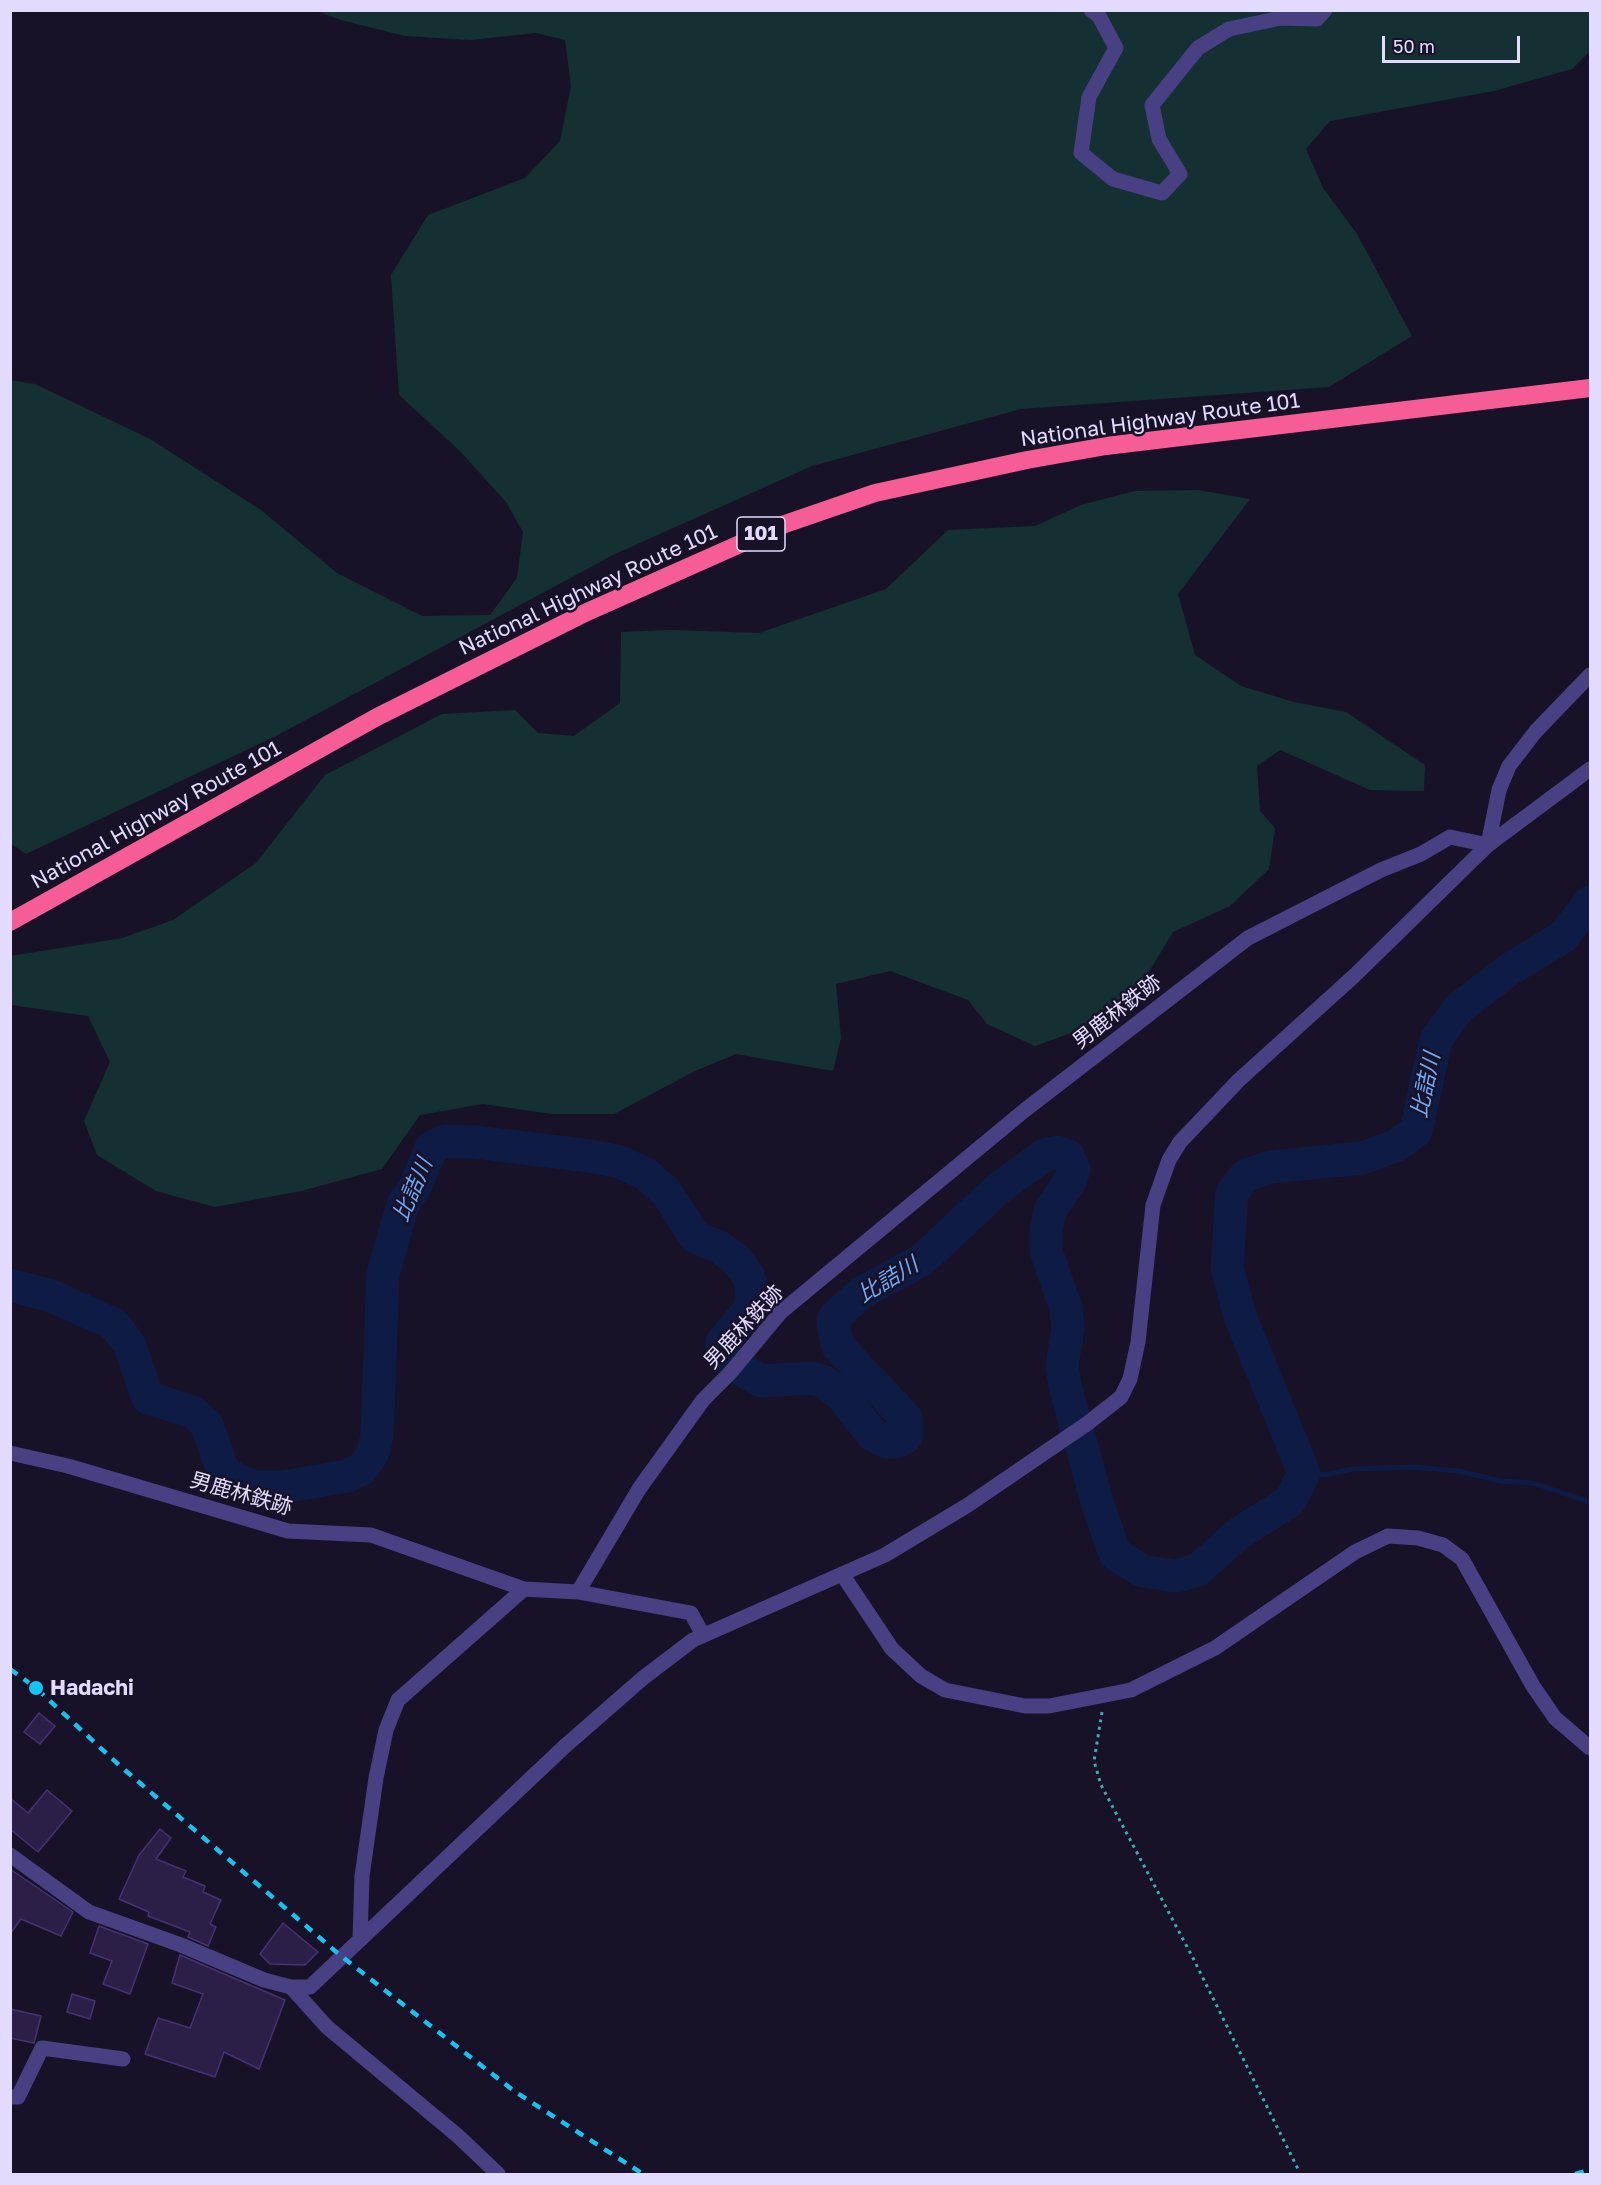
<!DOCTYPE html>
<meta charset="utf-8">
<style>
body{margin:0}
#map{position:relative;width:1601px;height:2185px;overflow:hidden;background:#181228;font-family:"Golos Text",sans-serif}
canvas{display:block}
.frame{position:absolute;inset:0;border:12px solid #e2dbfd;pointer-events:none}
.scale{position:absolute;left:1382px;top:36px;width:138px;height:27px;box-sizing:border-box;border:3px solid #e2dbfd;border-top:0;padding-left:8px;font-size:18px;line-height:21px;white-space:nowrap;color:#e2dbfd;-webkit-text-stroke:4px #181228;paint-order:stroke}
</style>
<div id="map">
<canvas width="1601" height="2185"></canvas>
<div class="frame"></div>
<div class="scale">50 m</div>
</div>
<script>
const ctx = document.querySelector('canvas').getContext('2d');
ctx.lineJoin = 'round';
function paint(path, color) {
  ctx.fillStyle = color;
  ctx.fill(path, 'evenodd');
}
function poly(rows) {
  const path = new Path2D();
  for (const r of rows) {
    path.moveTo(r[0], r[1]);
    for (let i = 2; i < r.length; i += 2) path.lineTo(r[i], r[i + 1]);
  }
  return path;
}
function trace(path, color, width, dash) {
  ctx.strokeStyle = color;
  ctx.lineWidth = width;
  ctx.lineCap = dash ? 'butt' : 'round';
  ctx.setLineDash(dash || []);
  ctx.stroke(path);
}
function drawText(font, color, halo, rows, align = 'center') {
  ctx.font = font + ' "Golos Text","Noto Sans JP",sans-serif';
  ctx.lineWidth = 5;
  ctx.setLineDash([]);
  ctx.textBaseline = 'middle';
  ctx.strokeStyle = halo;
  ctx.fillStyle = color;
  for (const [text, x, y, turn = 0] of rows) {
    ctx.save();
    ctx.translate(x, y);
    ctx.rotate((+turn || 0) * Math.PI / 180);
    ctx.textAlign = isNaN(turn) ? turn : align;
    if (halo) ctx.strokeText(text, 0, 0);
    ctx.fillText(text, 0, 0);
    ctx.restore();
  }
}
const green = poly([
 [316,11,1590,11,1590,51,1572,69,1494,91,1330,121,1306,149,1323,188,1357,234,1412,336,1329,387,1021,409,812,466,615,554,276,736,26,854,10,843,10,380,35,384,150,439,261,510,337,573,422,616,490,615,517,578,523,532,506,502,460,451,399,395,391,275,428,215,525,178,560,141,571,86,565,40,536,33,471,40,405,36,341,20],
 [1198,490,1250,499,1178,594,1195,655,1241,686,1294,702,1346,712,1425,765,1424,791,1370,790,1280,750,1257,766,1260,811,1275,828,1269,869,1230,906,1173,932,1150,970,1104,1021,1035,1046,987,1024,968,1000,890,971,836,984,841,1038,833,1071,736,1054,695,1071,614,1114,552,1114,483,1104,420,1115,382,1169,301,1191,215,1207,156,1191,97,1155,84,1121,110,1062,88,1016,11,1005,11,956,122,938,173,920,256,863,325,775,442,714,515,710,538,733,574,736,620,703,621,632,671,630,759,633,886,589,948,530,1035,526,1081,505,1135,491]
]);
const stream = poly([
 [1304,1473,1325,1475,1353,1469,1412,1467,1459,1471,1500,1481,1533,1483,1590,1502]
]);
const river = poly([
 [10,1285,49,1295,114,1324,129,1344,148,1398,193,1412,207,1425,223,1471,236,1479,255,1487,283,1487,347,1476,362,1469,373,1453,377,1435,383,1274,403,1204,415,1187,431,1148,445,1141,475,1142,590,1156,620,1162,646,1174,667,1193,695,1237,719,1247,737,1260,749,1277,752,1291,750,1309,722,1342,722,1352,744,1371,761,1381,811,1378,825,1382,843,1397,872,1434,887,1442,896,1442,906,1437,906,1418,838,1346,833,1324,834,1318,861,1293,922,1260,998,1189,1044,1155,1057,1152,1068,1156,1074,1169,1071,1179,1050,1211,1046,1230,1046,1251,1066,1308,1068,1328,1062,1365,1065,1386,1098,1505,1115,1554,1142,1571,1176,1576,1198,1570,1238,1534,1290,1501,1304,1473,1240,1316,1227,1268,1232,1192,1246,1175,1271,1167,1362,1158,1396,1146,1416,1131,1436,1040,1459,1008,1510,969,1563,937,1590,902]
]);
const building = poly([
 [39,1713,55,1726,40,1744,24,1732,39,1713],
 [47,1790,72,1811,38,1852,10,1829,10,1798,28,1813,47,1790],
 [160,1829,171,1838,156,1859,186,1871,183,1877,205,1886,203,1892,221,1900,210,1924,216,1927,208,1946,188,1937,190,1932,148,1916,149,1912,119,1899,139,1855,160,1829],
 [10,1869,73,1912,61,1936,21,1919,10,1934,10,1869],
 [283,1923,318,1952,305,1965,270,1964,260,1954,283,1923],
 [99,1926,148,1944,130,1994,103,1984,112,1961,90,1953,99,1926],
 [180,1955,285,2000,259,2069,224,2052,215,2077,145,2054,158,2018,190,2028,203,1994,172,1983,180,1955],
 [72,1994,95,2001,90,2019,67,2012,72,1994],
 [10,2009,41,2016,34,2043,10,2038,10,2009]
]);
const path = poly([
 [1102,1712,1094,1761,1101,1785,1193,1958,1299,2171]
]);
const minor = poly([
 [1091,10,1099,16,1116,48,1089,97,1081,153,1113,179,1162,193,1180,174,1159,139,1152,105,1198,48,1229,29,1281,18,1317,19,1325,10],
 [1488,845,1499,790,1509,766,1536,731,1590,675],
 [10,1453,68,1466,288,1531,371,1535,524,1589,578,1592,691,1613,703,1635],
 [842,1574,892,1649,921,1676,945,1690,1025,1706,1049,1706,1131,1690,1215,1648,1355,1552,1388,1536,1418,1538,1443,1545,1462,1559,1533,1686,1555,1718,1590,1748],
 [578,1592,639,1489,703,1400,730,1373,781,1312,1025,1110,1248,938,1381,870,1421,854,1450,837,1488,845],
 [10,1855,89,1912,181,1945,264,1980,291,1987,310,1987,564,1747,643,1678,693,1640,885,1555,968,1505,1088,1423,1121,1397,1130,1379,1138,1342,1153,1205,1169,1160,1180,1142,1239,1080,1354,976,1488,845,1590,769],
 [360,1939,362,1876,376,1778,386,1730,398,1700,524,1589],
 [291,1987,327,2027,458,2136,498,2174],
 [10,2097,18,2097,42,2048,123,2059]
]);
const highway = poly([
 [10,922,377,717,587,612,785,524,875,493,1027,460,1106,446,1590,388]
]);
const rail = poly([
 [10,1669,36,1688,119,1765,341,1956,514,2091,643,2174],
 [1575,2174,1590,2170]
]);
const markers = [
 [36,1688,8,"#12c4f1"]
];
const shields = [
 [761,534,48]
];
const shieldNames = [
 ["101",761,534]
];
const streetNames = [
 ["National Highway Route 101",1160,420,-8],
 ["National Highway Route 101",588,590,-25],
 ["National Highway Route 101",156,815,-29],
 ["男鹿林鉄跡",1117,1012,-38],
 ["男鹿林鉄跡",744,1327,-47],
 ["男鹿林鉄跡",241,1494,16]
];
const poiNames = [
 ["Hadachi",50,1688]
];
const waterNames = [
 ["比詰川",1426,1085,-78],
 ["比詰川",413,1190,-67],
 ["比詰川",888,1280,-31]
];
paint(green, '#153032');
trace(stream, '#0e1c45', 5);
trace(river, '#0e1c45', 33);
paint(building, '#2b1f48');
trace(building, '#463272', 1.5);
trace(path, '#37afb4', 3, [3, 4.5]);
trace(minor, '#494084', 15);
trace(highway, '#f65d96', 18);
trace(rail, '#12c4f1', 4.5, [9, 8]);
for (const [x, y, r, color] of markers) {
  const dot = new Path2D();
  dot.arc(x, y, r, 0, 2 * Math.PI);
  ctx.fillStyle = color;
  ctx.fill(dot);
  trace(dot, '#181228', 2);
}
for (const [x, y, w] of shields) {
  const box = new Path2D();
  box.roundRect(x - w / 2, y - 17, w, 34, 4.5);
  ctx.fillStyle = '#181228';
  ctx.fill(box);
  trace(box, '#e2dbfd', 1.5);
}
drawText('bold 20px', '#e2dbfd', null, shieldNames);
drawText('21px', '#e2dbfd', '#181228', streetNames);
drawText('bold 21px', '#e2dbfd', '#181228', poiNames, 'left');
drawText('italic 22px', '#6faaf7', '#181228', waterNames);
</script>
